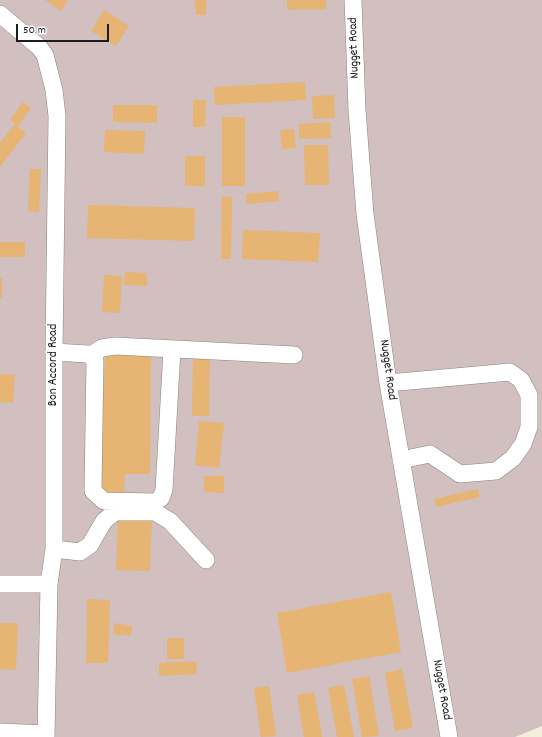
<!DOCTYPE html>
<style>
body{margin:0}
#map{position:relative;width:542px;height:737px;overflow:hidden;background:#f3eeda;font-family:Dekko,sans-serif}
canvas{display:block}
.scale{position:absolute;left:16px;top:24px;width:93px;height:18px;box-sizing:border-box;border:2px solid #1c1c1c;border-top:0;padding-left:5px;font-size:12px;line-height:14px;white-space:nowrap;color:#1c1c1c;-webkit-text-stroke:3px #fff;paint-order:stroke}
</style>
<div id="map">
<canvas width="542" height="737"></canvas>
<div class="scale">50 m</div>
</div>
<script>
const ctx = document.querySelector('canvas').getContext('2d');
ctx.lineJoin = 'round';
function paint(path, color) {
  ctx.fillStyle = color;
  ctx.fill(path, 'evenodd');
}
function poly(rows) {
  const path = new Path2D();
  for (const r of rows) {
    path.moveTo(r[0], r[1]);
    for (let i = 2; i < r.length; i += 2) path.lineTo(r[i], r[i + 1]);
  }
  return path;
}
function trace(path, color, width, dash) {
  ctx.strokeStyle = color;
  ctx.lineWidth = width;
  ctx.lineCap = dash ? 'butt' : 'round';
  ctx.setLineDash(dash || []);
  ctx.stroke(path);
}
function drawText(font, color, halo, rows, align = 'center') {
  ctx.font = font + ' Dekko,sans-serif';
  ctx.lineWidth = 3;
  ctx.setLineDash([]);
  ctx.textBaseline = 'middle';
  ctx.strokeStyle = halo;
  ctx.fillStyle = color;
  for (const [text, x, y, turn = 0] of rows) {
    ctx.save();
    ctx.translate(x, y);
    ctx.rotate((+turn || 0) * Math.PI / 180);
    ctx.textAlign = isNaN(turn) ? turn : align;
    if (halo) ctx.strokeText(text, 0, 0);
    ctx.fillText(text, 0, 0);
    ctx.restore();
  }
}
const industrial = poly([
 [0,0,542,0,542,726,515,737,0,737]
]);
const building = poly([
 [45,0,68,0,61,11],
 [195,0,206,0,206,15,196,15],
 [287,0,326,0,326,9,287,10],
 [104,10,129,26,116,46,91,31],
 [305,82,306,100,215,105,214,87],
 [334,95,335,118,313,119,312,96],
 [193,100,206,100,205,127,193,127],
 [23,102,31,108,18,126,10,120],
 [113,105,157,105,157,123,113,122],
 [222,117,245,117,245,186,222,186],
 [330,122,331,138,299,139,299,124],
 [15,124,26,133,0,167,0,143],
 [294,129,296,148,282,149,280,130],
 [105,130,145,131,144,154,104,152],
 [304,145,328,145,329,185,305,185],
 [185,156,205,156,205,186,185,186],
 [30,169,41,169,39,212,28,211],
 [278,191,279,201,247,204,246,194],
 [222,196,232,197,231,259,221,259],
 [88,205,195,208,194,241,87,238],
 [243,230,320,233,318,262,242,259],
 [0,242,25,242,25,257,0,257],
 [125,272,147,273,147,286,124,285],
 [104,275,122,276,120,313,102,312],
 [0,278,2,278,2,298,0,298],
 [151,352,150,474,125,474,124,495,99,494,105,353],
 [193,357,210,357,209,416,192,416],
 [0,374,15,375,13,403,0,402],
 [199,421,224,423,219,468,195,465],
 [204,476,224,476,224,493,204,492],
 [478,489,480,497,436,507,434,499],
 [118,516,152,517,150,571,116,570],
 [391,592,401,652,287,673,277,613],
 [87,599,110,600,108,663,86,663],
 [0,623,18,623,16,670,0,669],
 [115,623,132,626,131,636,113,634],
 [167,638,184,638,184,659,167,659],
 [196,661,197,674,159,676,159,663],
 [402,669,413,728,395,731,385,673],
 [369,676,379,736,362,737,352,679],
 [344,685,354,737,337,737,328,688],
 [269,686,276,736,261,737,254,688],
 [314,692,322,737,304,737,297,695]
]);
const minor = poly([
 [353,0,357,110,365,214,388,383,449,737],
 [0,14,39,47,45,55,54,90,57,116,54,352,54,549,49,584,46,737],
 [54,352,88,354,95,360,93,491,104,501,155,502,161,498,164,490,172,350],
 [91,355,102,348,115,346,294,355],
 [388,383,510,372,521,380,529,395,529,427,523,444,513,458,496,471,460,474,430,454,401,460],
 [54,549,80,552,90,545,104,521,115,512,155,512,170,521,206,560],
 [0,584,49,584],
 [0,732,46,734]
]);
const streetNames = [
 ["Nugget Road",355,48,-92],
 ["Bon Accord Road",54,365,-90],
 ["Nugget Road",387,370,82],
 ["Nugget Road",441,690,80]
];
paint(industrial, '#d2bfc0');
paint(building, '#e6b473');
trace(minor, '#88857b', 18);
trace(minor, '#fff', 17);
drawText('13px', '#1c1c1c', '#fff', streetNames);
</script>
